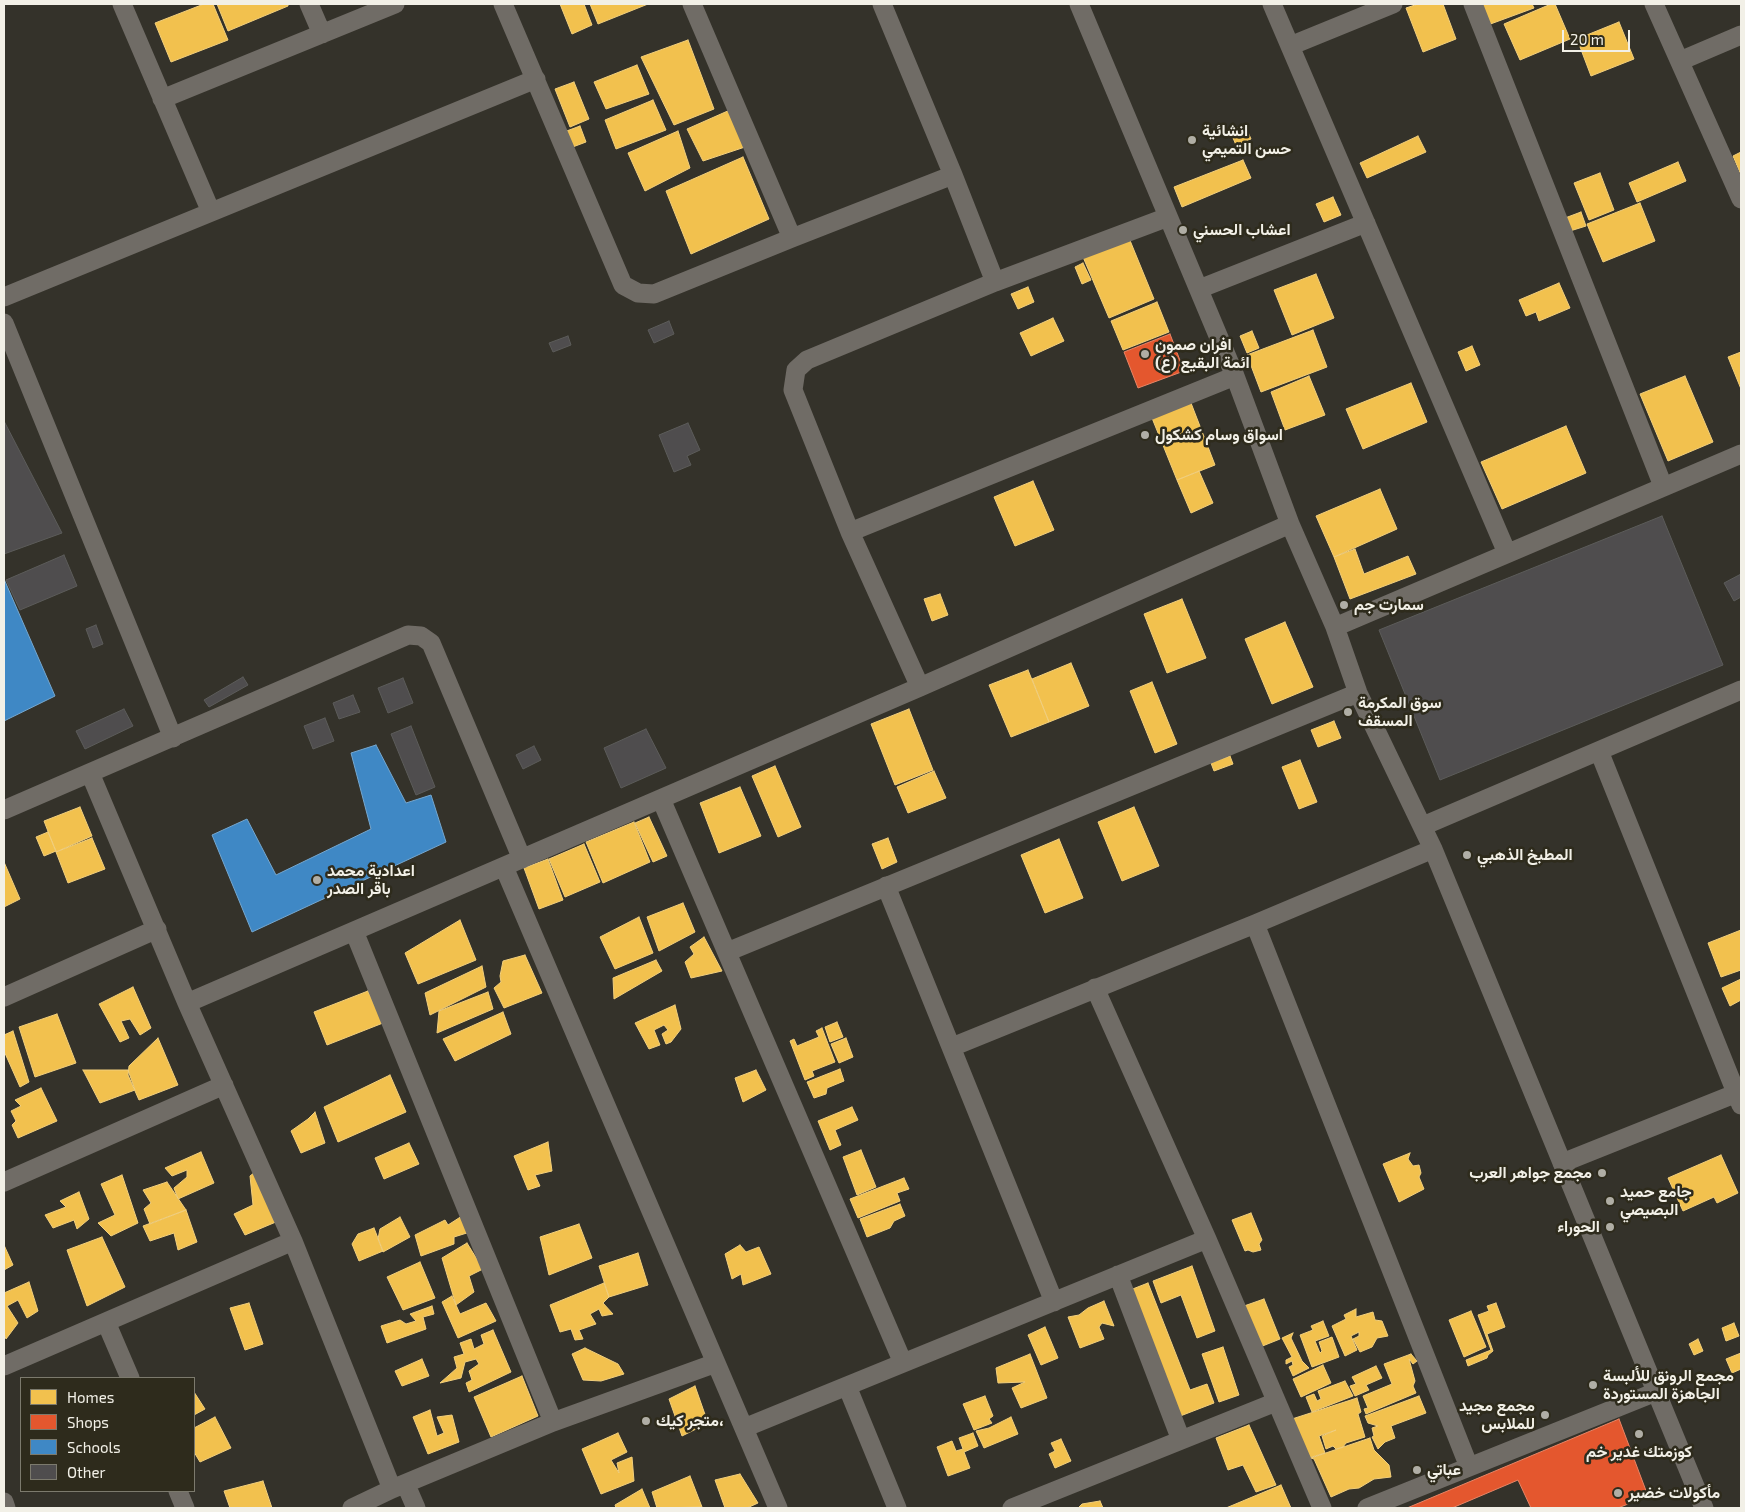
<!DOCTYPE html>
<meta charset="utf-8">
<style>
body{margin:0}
#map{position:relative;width:1745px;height:1512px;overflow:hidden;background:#34322a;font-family:"Exo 2",sans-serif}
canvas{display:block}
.frame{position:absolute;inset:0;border:5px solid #f2f0e7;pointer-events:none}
.legend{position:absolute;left:20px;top:1377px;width:175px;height:115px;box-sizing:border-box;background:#2e2b1c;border:1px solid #7c7a6d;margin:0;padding:6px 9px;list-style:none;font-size:15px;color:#f2f0e7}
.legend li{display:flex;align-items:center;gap:10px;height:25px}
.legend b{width:25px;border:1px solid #7c7a6d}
.scale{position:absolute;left:1562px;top:30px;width:68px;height:22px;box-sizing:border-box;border:2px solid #f2f0e7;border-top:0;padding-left:6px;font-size:15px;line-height:18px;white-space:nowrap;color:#f2f0e7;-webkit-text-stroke:4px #2e2b1c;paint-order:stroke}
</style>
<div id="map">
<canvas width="1745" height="1512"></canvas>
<div class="frame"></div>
<ul class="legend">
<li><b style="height:14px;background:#f2c14e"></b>Homes</li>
<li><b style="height:14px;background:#e4572e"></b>Shops</li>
<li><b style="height:14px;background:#3f88c5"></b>Schools</li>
<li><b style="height:14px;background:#4f4d4e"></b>Other</li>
</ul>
<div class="scale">20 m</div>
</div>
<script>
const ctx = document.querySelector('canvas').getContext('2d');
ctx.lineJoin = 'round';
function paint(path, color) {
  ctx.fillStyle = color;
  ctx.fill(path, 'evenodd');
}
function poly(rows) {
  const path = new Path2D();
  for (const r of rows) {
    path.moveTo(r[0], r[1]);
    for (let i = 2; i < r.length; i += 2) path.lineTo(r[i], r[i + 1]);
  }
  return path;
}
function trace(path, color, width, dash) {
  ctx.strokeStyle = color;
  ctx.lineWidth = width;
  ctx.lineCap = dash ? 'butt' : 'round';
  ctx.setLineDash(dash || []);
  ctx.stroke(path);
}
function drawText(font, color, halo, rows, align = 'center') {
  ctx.font = font + ' "Exo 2",Vazirmatn,sans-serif';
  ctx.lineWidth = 5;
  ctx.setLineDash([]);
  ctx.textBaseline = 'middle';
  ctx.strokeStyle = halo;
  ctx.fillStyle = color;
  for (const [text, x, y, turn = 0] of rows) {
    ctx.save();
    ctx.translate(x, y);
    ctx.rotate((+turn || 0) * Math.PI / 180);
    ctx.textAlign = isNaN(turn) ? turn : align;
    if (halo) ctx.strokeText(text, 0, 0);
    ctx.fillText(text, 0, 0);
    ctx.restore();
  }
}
const homes = poly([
 [204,4,213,4,228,40,171,62,155,23,204,4],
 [217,4,288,4,288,6,228,31,217,4],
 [560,4,584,4,592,25,572,34,560,4],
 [590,4,648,4,598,24,590,4],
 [1418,4,1443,4,1456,39,1423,52,1406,8,1418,4],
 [1477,4,1532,4,1534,8,1485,26,1477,4],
 [1551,4,1555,4,1570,39,1520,60,1504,24,1551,4],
 [1619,22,1634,59,1591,76,1577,39,1619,22],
 [688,40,714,109,674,125,641,57,688,40],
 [637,65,649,94,606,109,594,82,637,65],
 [574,82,589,119,570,127,555,89,574,82],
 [653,100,666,130,616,149,605,120,653,100],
 [730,110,745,147,703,161,687,129,730,110],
 [1245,125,1251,139,1236,145,1230,131,1245,125],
 [580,126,586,142,570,148,564,132,580,126],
 [678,131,690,168,645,191,628,153,678,131],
 [1418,136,1426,152,1367,178,1360,163,1418,136],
 [1741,152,1741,175,1733,156,1741,152],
 [743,157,769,219,691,254,666,191,743,157],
 [1243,160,1251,178,1182,207,1174,187,1243,160],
 [1678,162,1686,181,1637,202,1629,183,1678,162],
 [1600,173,1614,210,1589,220,1574,183,1600,173],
 [1333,197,1341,215,1324,222,1316,204,1333,197],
 [1640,203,1655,241,1603,262,1587,224,1640,203],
 [1581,212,1586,226,1570,231,1565,218,1581,212],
 [1129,238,1154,299,1109,318,1083,257,1129,238],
 [1083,263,1091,280,1082,284,1075,267,1083,263],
 [1316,274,1334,318,1292,335,1274,290,1316,274],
 [1559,283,1570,308,1539,321,1536,312,1526,316,1519,300,1559,283],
 [1028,287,1034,302,1018,309,1011,294,1028,287],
 [1157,302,1169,332,1123,350,1111,321,1157,302],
 [1053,318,1064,341,1031,356,1020,333,1053,318],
 [1313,330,1327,367,1261,392,1247,355,1313,330],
 [1252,331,1259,348,1247,353,1240,336,1252,331],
 [1472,346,1480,365,1466,371,1458,352,1472,346],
 [1741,352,1741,389,1728,357,1741,352],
 [1309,376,1325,415,1285,430,1271,392,1309,376],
 [1685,376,1713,442,1668,461,1640,394,1685,376],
 [1411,383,1427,422,1363,449,1346,409,1411,383],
 [1191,403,1215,465,1177,480,1152,418,1191,403],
 [1566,426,1586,473,1502,509,1481,462,1566,426],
 [1199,471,1213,503,1191,513,1177,480,1199,471],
 [1033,481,1054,530,1015,546,994,497,1033,481],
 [1380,489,1397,529,1334,557,1316,516,1380,489],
 [1355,549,1364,574,1408,556,1416,574,1350,599,1334,557,1355,549],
 [940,594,948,615,932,621,924,599,940,594],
 [1182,599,1206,658,1167,673,1144,614,1182,599],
 [1285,622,1313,687,1272,704,1245,639,1285,622],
 [1071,663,1089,706,1049,722,1032,679,1071,663],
 [1028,670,1049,722,1011,737,989,685,1028,670],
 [1152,682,1177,744,1155,753,1130,691,1152,682],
 [909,709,933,770,895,785,871,724,909,709],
 [1334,721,1341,738,1318,747,1311,730,1334,721],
 [1230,756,1233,764,1214,771,1211,763,1230,756],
 [1300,760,1317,802,1299,809,1282,767,1300,760],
 [775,766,801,827,778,837,752,776,775,766],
 [934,771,946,798,908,813,897,787,934,771],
 [740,787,761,836,719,853,700,803,740,787],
 [80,807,92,836,56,852,44,821,80,807],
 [1134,807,1159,866,1122,881,1098,822,1134,807],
 [649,817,667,856,653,862,635,823,649,817],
 [634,822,650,862,603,883,586,842,634,822],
 [48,832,56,851,44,856,36,837,48,832],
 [92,838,105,869,68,883,56,852,92,838],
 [888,838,897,862,882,869,872,844,888,838],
 [1059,839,1083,898,1045,913,1021,855,1059,839],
 [584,844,600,882,565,897,549,859,584,844],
 [548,859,563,900,539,909,524,868,548,859],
 [4,862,20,899,4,907,4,862],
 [683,903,695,932,659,951,647,917,683,903],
 [639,917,653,953,615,969,600,937,639,917],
 [460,920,476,960,418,984,405,953,460,920],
 [1741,930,1741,970,1721,977,1708,943,1741,930],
 [704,937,722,971,691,978,685,962,694,954,690,947,704,937],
 [525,955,542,993,504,1008,494,988,501,982,500,976,503,961,525,955],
 [656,960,662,971,614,999,613,978,656,960],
 [482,966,486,987,430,1015,425,993,482,966],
 [1741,979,1741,1000,1730,1006,1722,988,1741,979],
 [133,987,151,1028,140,1035,130,1019,121,1021,129,1038,120,1042,99,1004,133,987],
 [368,991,383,1023,327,1045,314,1012,368,991],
 [488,992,493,1009,437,1033,439,1011,488,992],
 [675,1005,681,1029,671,1042,666,1044,662,1034,668,1030,664,1025,654,1030,660,1045,649,1049,635,1023,675,1005],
 [503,1012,511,1034,455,1061,443,1039,503,1012],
 [57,1014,76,1063,35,1077,19,1027,57,1014],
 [837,1022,843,1037,830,1042,825,1027,837,1022],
 [822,1028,835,1062,812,1071,814,1076,805,1080,790,1041,794,1039,797,1046,819,1037,816,1031,822,1028],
 [13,1031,29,1082,20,1087,4,1051,4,1035,13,1031],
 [158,1038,178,1085,139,1100,128,1075,129,1066,158,1038],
 [846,1038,853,1057,839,1063,831,1044,846,1038],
 [840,1069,844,1081,827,1088,826,1094,814,1098,807,1082,840,1069],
 [83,1070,128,1070,135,1090,100,1103,83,1070],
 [756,1070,766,1090,743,1102,735,1078,756,1070],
 [390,1075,406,1112,338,1142,324,1107,390,1075],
 [41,1088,57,1121,18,1138,12,1125,16,1121,11,1111,21,1106,15,1100,41,1088],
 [852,1107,858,1120,835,1130,841,1145,830,1150,818,1121,852,1107],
 [315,1112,325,1143,301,1153,291,1131,308,1119,315,1112],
 [548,1142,552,1171,535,1175,540,1186,528,1190,514,1156,548,1142],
 [409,1143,419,1164,384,1179,375,1158,409,1143],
 [861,1150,876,1187,857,1195,843,1157,861,1150],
 [201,1152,214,1183,178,1199,174,1188,187,1177,187,1170,172,1176,165,1168,201,1152],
 [1410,1153,1408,1159,1413,1166,1419,1165,1421,1173,1419,1177,1424,1189,1399,1202,1383,1164,1410,1153],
 [1721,1155,1738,1193,1717,1203,1714,1197,1683,1211,1668,1178,1721,1155],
 [260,1168,283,1219,245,1235,234,1214,253,1205,250,1176,260,1168],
 [122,1175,138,1223,111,1236,98,1223,115,1215,101,1184,122,1175],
 [904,1178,909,1189,897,1193,900,1201,858,1218,850,1199,904,1178],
 [167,1182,186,1210,150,1224,144,1209,151,1203,143,1190,167,1182],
 [79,1192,89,1219,77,1229,74,1220,53,1228,45,1215,66,1207,60,1201,79,1192],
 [900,1204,905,1216,894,1221,890,1228,867,1237,860,1219,900,1204],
 [186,1210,197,1242,178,1250,174,1233,150,1241,143,1226,186,1210],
 [1251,1213,1262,1240,1259,1244,1261,1250,1253,1252,1248,1250,1245,1251,1232,1220,1251,1213],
 [462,1216,470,1232,454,1237,454,1244,421,1256,415,1235,445,1220,448,1225,462,1216],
 [400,1217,410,1237,383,1252,378,1239,380,1229,400,1217],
 [579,1224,592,1258,549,1275,540,1237,579,1224],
 [374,1228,383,1251,359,1261,352,1244,358,1234,374,1228],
 [102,1237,125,1287,87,1306,67,1250,102,1237],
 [467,1243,483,1269,469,1276,474,1292,456,1305,442,1258,467,1243],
 [4,1245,13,1265,4,1270,4,1245],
 [740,1245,746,1252,759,1247,771,1274,743,1285,741,1274,732,1279,725,1254,740,1245],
 [638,1253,648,1285,609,1297,599,1266,638,1253],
 [420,1262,435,1298,403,1310,387,1277,420,1262],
 [1192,1266,1215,1331,1197,1338,1181,1295,1161,1303,1153,1281,1192,1266],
 [29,1282,38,1311,27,1318,18,1300,7,1306,18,1323,6,1339,4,1333,4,1293,29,1282],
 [604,1283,609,1297,603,1303,613,1314,602,1316,599,1309,590,1314,596,1324,579,1330,583,1339,575,1340,571,1329,560,1332,550,1305,604,1283],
 [1148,1283,1190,1390,1207,1384,1214,1403,1175,1418,1125,1292,1148,1283],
 [452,1296,460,1314,486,1303,496,1321,458,1338,442,1302,452,1296],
 [1264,1299,1280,1339,1260,1347,1244,1306,1264,1299],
 [1104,1301,1114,1326,1102,1323,1099,1327,1104,1339,1080,1348,1068,1317,1079,1315,1088,1308,1104,1301],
 [249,1303,263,1344,245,1350,230,1308,249,1303],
 [1496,1303,1505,1327,1487,1334,1493,1351,1488,1355,1487,1358,1468,1366,1466,1360,1491,1350,1478,1315,1489,1311,1487,1306,1496,1303],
 [432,1306,434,1314,423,1317,426,1329,387,1343,381,1326,400,1320,406,1324,416,1321,410,1314,432,1306],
 [1356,1309,1356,1317,1373,1312,1375,1320,1382,1321,1388,1336,1377,1338,1372,1347,1360,1352,1353,1339,1359,1336,1359,1332,1351,1336,1357,1350,1345,1356,1332,1326,1346,1319,1344,1315,1356,1309],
 [1471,1311,1486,1347,1464,1357,1449,1320,1471,1311],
 [1323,1321,1329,1336,1315,1341,1320,1353,1322,1351,1319,1342,1332,1337,1339,1357,1312,1367,1300,1335,1313,1330,1311,1326,1323,1321],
 [1734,1323,1739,1336,1726,1341,1722,1328,1734,1323],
 [1045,1327,1058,1358,1041,1365,1028,1335,1045,1327],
 [493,1330,511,1372,469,1392,466,1383,472,1380,469,1371,479,1364,476,1359,465,1362,461,1378,440,1383,457,1368,454,1357,464,1354,460,1343,471,1339,474,1349,484,1344,481,1335,493,1330],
 [1293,1333,1291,1338,1302,1361,1309,1368,1293,1376,1289,1367,1293,1365,1292,1361,1286,1364,1286,1360,1292,1357,1282,1338,1293,1333],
 [1698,1339,1703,1351,1694,1355,1689,1344,1698,1339],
 [1223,1347,1239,1395,1219,1402,1202,1354,1223,1347],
 [585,1348,618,1364,624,1374,601,1381,583,1380,572,1354,585,1348],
 [1741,1353,1741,1369,1732,1373,1726,1359,1741,1353],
 [1030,1354,1047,1398,1021,1408,1012,1388,1025,1382,998,1383,996,1368,1030,1354],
 [1411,1354,1417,1361,1413,1364,1409,1359,1415,1381,1413,1386,1416,1393,1366,1414,1364,1409,1368,1408,1363,1396,1392,1384,1384,1364,1411,1354],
 [422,1359,429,1376,402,1386,395,1371,422,1359],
 [1323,1365,1331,1383,1301,1397,1293,1379,1323,1365],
 [1376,1366,1382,1378,1366,1385,1369,1390,1355,1396,1350,1386,1356,1384,1352,1377,1376,1366],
 [522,1376,538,1416,491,1437,474,1397,522,1376],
 [1345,1381,1353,1396,1312,1412,1306,1397,1314,1394,1317,1401,1321,1399,1318,1391,1345,1381],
 [695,1386,708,1423,682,1436,669,1399,695,1386],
 [194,1392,205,1409,194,1415,194,1392],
 [985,1396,993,1416,989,1419,992,1423,974,1430,963,1404,985,1396],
 [1419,1396,1426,1413,1391,1426,1395,1438,1385,1442,1378,1449,1372,1437,1374,1436,1372,1428,1378,1426,1368,1423,1365,1416,1419,1396],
 [1357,1398,1361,1412,1358,1414,1365,1437,1346,1443,1343,1447,1336,1449,1333,1446,1326,1449,1322,1436,1336,1430,1319,1436,1325,1453,1305,1459,1292,1419,1357,1398],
 [430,1410,437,1436,444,1433,437,1417,452,1415,459,1442,428,1454,413,1417,430,1410],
 [215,1417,231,1448,200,1462,194,1452,194,1428,215,1417],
 [1011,1417,1018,1434,984,1448,976,1431,989,1428,1011,1417],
 [1249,1425,1276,1485,1256,1492,1243,1465,1228,1470,1216,1438,1249,1425],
 [618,1433,627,1452,611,1460,619,1473,617,1463,632,1457,634,1481,601,1494,582,1449,618,1433],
 [973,1433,978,1446,964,1452,970,1468,948,1476,937,1447,952,1441,956,1451,963,1449,959,1438,973,1433],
 [1370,1438,1374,1450,1389,1465,1391,1477,1374,1479,1359,1488,1349,1489,1331,1497,1314,1459,1311,1458,1370,1438],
 [1061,1439,1071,1461,1055,1468,1049,1454,1055,1451,1051,1443,1061,1439],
 [740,1474,758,1503,747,1508,725,1508,715,1480,740,1474],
 [690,1476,702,1507,657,1508,652,1492,690,1476],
 [263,1481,272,1508,230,1508,224,1491,263,1481],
 [1281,1485,1291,1508,1226,1508,1281,1485],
 [642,1489,650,1508,616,1508,615,1505,642,1489],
 [1100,1501,1103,1508,1078,1508,1082,1504,1100,1501]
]);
const shops = poly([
 [1170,334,1184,371,1138,388,1124,352,1170,334],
 [1619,1419,1648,1496,1618,1508,1531,1508,1518,1480,1452,1508,1407,1508,1619,1419]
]);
const schools = poly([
 [4,579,55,696,4,721,4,579],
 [376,745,406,803,431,795,446,842,252,932,212,835,247,819,276,875,371,829,351,753,376,745]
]);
const building = poly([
 [669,321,674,334,654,343,648,330,669,321],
 [568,336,571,345,553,352,549,343,568,336],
 [4,421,62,533,4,554,4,421],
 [688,423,700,450,687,456,691,465,674,472,659,435,688,423],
 [1662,516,1723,665,1440,780,1379,630,1662,516],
 [64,555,77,586,20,610,6,580,64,555],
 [1741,574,1741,597,1734,601,1724,583,1741,574],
 [96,625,103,644,93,648,86,629,96,625],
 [243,677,248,685,209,707,204,700,243,677],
 [403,678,413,703,388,713,378,688,403,678],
 [353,695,360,712,339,719,333,703,353,695],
 [124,709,133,726,85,749,76,731,124,709],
 [325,718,334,741,313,749,304,726,325,718],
 [411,726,435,787,416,795,391,734,411,726],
 [646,729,666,768,621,788,604,748,646,729],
 [534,746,541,760,523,769,516,755,534,746]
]);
const minor = poly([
 [122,4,211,212],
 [309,4,322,34],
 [503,4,623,285,638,293,654,294,792,238,953,175],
 [692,4,792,238],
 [882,4,953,175,995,282],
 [1079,4,1235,376,1290,524,1335,627,1358,693,1433,849,1704,1508],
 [1272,4,1507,553],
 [1473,4,1663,486],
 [1654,4,1741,199],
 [1290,46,1393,4],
 [1680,61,1741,35],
 [162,99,395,4],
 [1199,289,1366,223],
 [4,297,536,79],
 [4,323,173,738],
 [850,532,1235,376],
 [1335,627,1741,454],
 [920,687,850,532,793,390,796,370,807,360,995,282,1168,217],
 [1599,751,1741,1105],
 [90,773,187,1003,293,1241,392,1489,553,1422,716,1363],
 [661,799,903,1363],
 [4,810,408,635,421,636,431,643,522,859],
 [1423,826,1741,690],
 [504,867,778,1508],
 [886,886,1054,1302],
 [1255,924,1469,1467],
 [354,931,553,1422],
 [727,952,1358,693],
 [1095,988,1207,1239,1322,1508],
 [4,997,157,929],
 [187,1003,920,687,1290,524],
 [952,1047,1255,924,1433,849],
 [1562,1163,1737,1093],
 [4,1182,224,1085],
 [1118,1275,1181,1440],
 [106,1322,130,1378],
 [4,1366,293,1241],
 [847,1386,897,1508],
 [744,1428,1207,1239],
 [406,1485,416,1508],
 [178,1491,185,1508],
 [4,1502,6,1508],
 [352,1508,392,1489],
 [1012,1508,1276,1402],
 [1367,1508,1656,1392]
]);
const markers = [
 [1192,140,5,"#b0aea5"],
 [1183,230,5,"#b0aea5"],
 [1145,354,5,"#b0aea5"],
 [1145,435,5,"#b0aea5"],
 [1344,605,5,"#b0aea5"],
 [1348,712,5,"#b0aea5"],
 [1467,855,5,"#b0aea5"],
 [317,880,5,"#b0aea5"],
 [1602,1173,5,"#b0aea5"],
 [1610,1201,5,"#b0aea5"],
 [1610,1227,5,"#b0aea5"],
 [1593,1385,5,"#b0aea5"],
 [1545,1415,5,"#b0aea5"],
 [646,1421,5,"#b0aea5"],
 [1639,1434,5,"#b0aea5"],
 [1417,1470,5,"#b0aea5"],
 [1618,1493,5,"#b0aea5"]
];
const poiNames = [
 ["انشائية",1202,131],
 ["حسن التميمي",1202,149],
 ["اعشاب الحسني",1193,230],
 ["افران صمون",1155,345],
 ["ائمة البقيع (ع)",1155,363],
 ["اسواق وسام كشكول",1155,435],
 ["سمارت جم",1354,605],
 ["سوق المكرمة",1358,703],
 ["المسقف",1358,721],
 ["المطبخ الذهبي",1477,855],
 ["اعدادية محمد",327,871],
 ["باقر الصدر",327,889],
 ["مجمع جواهر العرب",1592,1173,"right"],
 ["جامع حميد",1620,1192],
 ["البصيصي",1620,1210],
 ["الحوراء",1600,1227,"right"],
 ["مجمع الرونق للألبسة",1603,1376],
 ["الجاهزة المستوردة",1603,1394],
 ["مجمع مجيد",1535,1406,"right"],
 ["للملابس",1535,1424,"right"],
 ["متجر كيك،",656,1421],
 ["كوزمتك غدير خم",1639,1452,"center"],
 ["عباتي",1427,1470],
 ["مأكولات خضير",1628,1493]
];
paint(homes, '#f2c14e');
trace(homes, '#f2cf7c', 1);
paint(shops, '#e4572e');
trace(shops, '#e88566', 1);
paint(schools, '#3f88c5');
trace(schools, '#75a7cf', 1);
paint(building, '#4f4d4e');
trace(building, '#5c5c5a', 1);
trace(minor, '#706c66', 19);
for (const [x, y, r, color] of markers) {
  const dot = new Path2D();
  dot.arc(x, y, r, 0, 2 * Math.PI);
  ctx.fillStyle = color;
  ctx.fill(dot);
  trace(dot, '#2e2b1c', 2);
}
drawText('bold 16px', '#f2f0e7', '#2e2b1c', poiNames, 'left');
</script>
